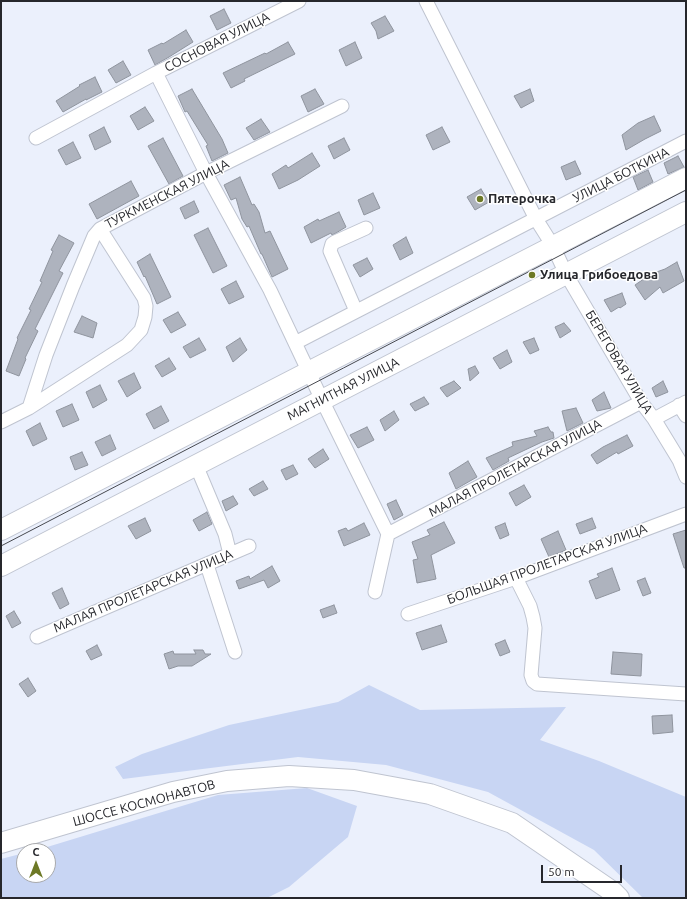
<!DOCTYPE html>
<meta charset="utf-8">
<style>
body{margin:0}
#map{position:relative;width:687px;height:899px;overflow:hidden;background:#ebf0fc;font-family:Ubuntu,sans-serif}
canvas{display:block}
.frame{position:absolute;inset:0;border:2px solid #26272c;pointer-events:none}
.north{position:absolute;left:16px;top:843px;width:40px;height:40px;box-sizing:border-box;background:#fff;border:1px solid #a8a9ab;border-radius:50%;rotate:0deg;font-size:11px;font-weight:700;line-height:16px;text-align:center;color:#26272c}
.north::after{content:'';display:block;margin:auto;width:14px;height:18px;background:#6d7926;clip-path:polygon(50% 0,100% 100%,50% 72%,0 100%)}
.scale{position:absolute;left:541px;top:865px;width:81px;height:18px;box-sizing:border-box;border:2px solid #26272c;border-top:0;padding-left:5px;font-size:12px;line-height:14px;white-space:nowrap;color:#26272c;-webkit-text-stroke:3px #fff;paint-order:stroke}
</style>
<div id="map">
<canvas width="687" height="899"></canvas>
<div class="frame"></div>
<div class="north">С</div>
<div class="scale">50 m</div>
</div>
<script>
const ctx = document.querySelector('canvas').getContext('2d');
ctx.lineJoin = 'round';
function paint(path, color) {
  ctx.fillStyle = color;
  ctx.fill(path, 'evenodd');
}
function poly(rows) {
  const path = new Path2D();
  for (const r of rows) {
    path.moveTo(r[0], r[1]);
    for (let i = 2; i < r.length; i += 2) path.lineTo(r[i], r[i + 1]);
  }
  return path;
}
function trace(path, color, width, dash) {
  ctx.strokeStyle = color;
  ctx.lineWidth = width;
  ctx.lineCap = dash ? 'butt' : 'round';
  ctx.setLineDash(dash || []);
  ctx.stroke(path);
}
function drawText(font, color, halo, rows, align = 'center') {
  ctx.font = font + ' Ubuntu,sans-serif';
  ctx.lineWidth = 3;
  ctx.setLineDash([]);
  ctx.textBaseline = 'middle';
  ctx.strokeStyle = halo;
  ctx.fillStyle = color;
  for (const [text, x, y, turn = 0] of rows) {
    ctx.save();
    ctx.translate(x, y);
    ctx.rotate((+turn || 0) * Math.PI / 180);
    ctx.textAlign = isNaN(turn) ? turn : align;
    if (halo) ctx.strokeText(text, 0, 0);
    ctx.fillText(text, 0, 0);
    ctx.restore();
  }
}
const green = poly([
 [369,685,420,710,566,707,540,740,599,761,686,797,686,898,643,898,594,850,488,792,386,765,298,757,123,779,115,767,142,754,229,725,338,702],
 [307,788,357,806,348,837,289,887,267,898,1,898,1,859,24,853,24,875,48,875,48,851,34,851,218,795]
]);
const building = poly([
 [224,9,231,23,217,30,210,16,224,9],
 [385,16,394,31,378,39,376,31,371,23,385,16],
 [186,30,193,42,169,57,155,65,148,50,162,43,163,44,186,30],
 [288,42,295,54,244,79,245,81,231,88,223,73,265,53,266,54,288,42],
 [355,42,362,58,346,66,339,50,355,42],
 [123,61,131,75,116,83,108,70,123,61],
 [95,77,102,92,86,100,86,99,63,112,56,101,80,86,79,85,95,77],
 [192,89,222,139,228,153,212,161,206,146,208,145,187,111,185,112,178,96,192,89],
 [315,89,324,104,308,112,301,96,315,89],
 [530,89,534,101,521,108,514,96,530,89],
 [145,107,154,121,138,130,130,116,145,107],
 [654,116,661,131,645,139,626,150,622,135,638,123,654,116],
 [261,119,270,132,254,140,246,128,261,119],
 [104,127,111,142,95,150,89,135,104,127],
 [442,127,450,142,433,150,426,135,442,127],
 [163,138,183,176,169,184,148,146,163,138],
 [344,138,350,150,334,159,328,146,344,138],
 [73,142,81,158,66,165,58,150,73,142],
 [312,153,320,166,298,180,279,189,272,174,286,165,288,168,312,153],
 [678,156,684,167,668,174,664,163,678,156],
 [575,161,581,174,566,180,561,167,575,161],
 [648,170,653,182,638,190,633,177,648,170],
 [240,177,252,205,254,204,259,212,265,233,270,231,288,269,272,277,262,254,261,254,249,226,247,227,242,219,236,198,231,200,224,185,240,177],
 [131,181,139,196,97,219,89,204,131,181],
 [481,189,489,202,475,210,467,197,481,189],
 [373,193,380,208,364,215,358,200,373,193],
 [194,201,199,212,185,219,180,208,194,201],
 [339,212,346,227,336,233,332,235,331,233,311,243,304,227,318,219,319,221,339,212],
 [208,228,227,266,213,273,194,235,208,228],
 [59,235,74,243,59,271,63,273,35,329,38,331,25,358,26,359,19,376,6,371,18,339,17,338,31,310,29,309,42,282,40,281,53,251,51,250,59,235],
 [406,237,413,253,400,260,393,245,406,237],
 [150,254,171,297,157,304,145,276,144,277,137,262,150,254],
 [367,258,373,269,360,277,353,265,367,258],
 [677,262,684,281,663,293,660,287,645,300,635,285,651,274,665,269,677,262],
 [236,281,244,297,229,304,221,289,236,281],
 [622,293,626,304,620,308,619,307,611,312,604,300,622,293],
 [178,312,186,325,171,333,163,320,178,312],
 [82,316,97,323,93,338,74,332,82,316],
 [564,323,571,331,560,338,555,327,564,323],
 [199,338,206,350,190,358,183,347,199,338],
 [240,338,247,350,233,362,226,347,240,338],
 [534,338,539,350,530,354,523,342,534,338],
 [507,350,512,362,500,369,493,358,507,350],
 [169,358,176,369,162,377,155,366,169,358],
 [475,366,479,373,470,381,468,369,475,366],
 [134,373,141,388,127,397,118,381,134,373],
 [454,381,461,388,447,397,440,388,454,381],
 [663,381,668,392,656,397,652,388,663,381],
 [100,385,107,400,93,408,86,392,100,385],
 [604,392,611,408,597,411,592,400,604,392],
 [424,397,429,404,415,411,410,404,424,397],
 [72,404,79,420,63,427,56,411,72,404],
 [161,406,169,421,154,429,146,414,161,406],
 [576,408,583,423,567,431,562,411,576,408],
 [394,411,399,420,385,431,380,420,394,411],
 [40,423,47,439,33,446,26,431,40,423],
 [367,427,374,440,358,448,350,435,367,427],
 [548,427,551,432,553,432,554,438,542,442,508,458,509,461,493,470,486,458,513,446,512,442,537,436,534,431,548,427],
 [110,435,116,449,102,456,95,442,110,435],
 [627,435,633,446,618,454,617,452,597,464,591,455,603,447,627,435],
 [323,449,329,459,315,468,308,459,323,449],
 [82,452,88,465,75,470,70,457,82,452],
 [468,461,477,477,456,489,449,473,468,461],
 [293,465,298,474,286,480,281,470,293,465],
 [263,481,268,489,254,496,249,489,263,481],
 [524,485,531,497,516,506,509,493,524,485],
 [233,496,238,504,226,511,222,501,233,496],
 [396,500,403,515,394,520,387,504,396,500],
 [207,512,212,524,199,531,193,520,207,512],
 [145,518,151,531,136,539,128,526,145,518],
 [592,518,596,528,580,534,576,524,592,518],
 [444,522,455,543,431,555,436,579,417,583,413,560,418,559,412,542,430,535,427,530,444,522],
 [364,523,370,535,344,546,338,531,346,528,348,531,364,523],
 [505,523,509,535,500,539,495,527,505,523],
 [686,530,686,568,684,568,673,534,686,530],
 [558,531,566,550,549,557,541,539,558,531],
 [272,566,280,581,268,588,264,580,239,589,236,581,249,576,250,579,272,566],
 [612,568,620,590,596,599,589,581,599,577,597,574,612,568],
 [645,578,651,593,643,596,637,581,645,578],
 [62,588,69,604,60,609,52,593,62,588],
 [334,605,337,613,323,618,320,610,334,605],
 [14,611,21,623,12,628,6,616,14,611],
 [441,625,447,642,422,650,416,633,441,625],
 [505,640,510,652,500,656,495,644,505,640],
 [97,645,102,655,91,660,86,651,97,645],
 [194,650,203,650,205,654,211,654,192,666,178,666,169,669,164,654,173,651,174,654,196,654,194,650],
 [613,652,642,654,641,676,611,674,613,652],
 [28,678,36,691,28,697,19,684,28,678],
 [672,715,673,732,653,734,652,716,672,715]
]);
const street = poly([
 [426,1,536,219,553,246,566,274,641,402,654,419,679,460,686,477],
 [156,73,206,173,270,290,322,400,388,534,375,592],
 [36,138,156,73,299,1],
 [356,311,330,251,332,244,335,242,366,228],
 [295,343,686,141],
 [679,405,686,416],
 [29,408,46,355,73,286,94,236,100,229,206,173,342,106],
 [654,419,686,402],
 [1,422,29,408,127,345,141,330,145,317,146,306,144,298,100,229],
 [196,465,225,534,230,554],
 [388,534,641,402],
 [207,565,235,652],
 [516,578,530,606,533,617,535,628,531,675,533,681,537,684,686,694],
 [408,614,516,578,686,514],
 [37,637,249,546]
]);
const primary = poly([
 [1,530,686,178],
 [1,566,686,212],
 [1,843,173,792,227,781,289,776,354,780,430,794,512,823,613,892,619,898]
]);
const tram = poly([
 [1,546,686,190]
]);
const markers = [
 [480,199,4,"#6d7926"],
 [532,275,4,"#6d7926"]
];
const streetNames = [
 ["СОСНОВАЯ УЛИЦА",217,42,-27],
 ["УЛИЦА БОТКИНА",621,175,-27],
 ["ТУРКМЕНСКАЯ УЛИЦА",167,194,-27],
 ["БЕРЕГОВАЯ УЛИЦА",619,362,59],
 ["МАГНИТНАЯ УЛИЦА",343,389,-27],
 ["МАЛАЯ ПРОЛЕТАРСКАЯ УЛИЦА",515,468,-28],
 ["БОЛЬШАЯ ПРОЛЕТАРСКАЯ УЛИЦА",547,564,-20],
 ["МАЛАЯ ПРОЛЕТАРСКАЯ УЛИЦА",143,591,-23],
 ["ШОССЕ КОСМОНАВТОВ",144,803,-15]
];
const poiNames = [
 ["Пятерочка",488,199],
 ["Улица Грибоедова",540,275]
];
paint(green, '#c8d5f3');
paint(building, '#aeb3be');
trace(building, '#8f949e', 1);
trace(street, '#bfc4d0', 15);
trace(primary, '#bfc4d0', 22);
trace(street, '#fff', 13);
trace(primary, '#fff', 20);
trace(tram, '#47494f', 1);
for (const [x, y, r, color] of markers) {
  const dot = new Path2D();
  dot.arc(x, y, r, 0, 2 * Math.PI);
  ctx.fillStyle = color;
  ctx.fill(dot);
  trace(dot, '#fff', 1.5);
}
drawText('13px', '#26272c', '#fff', streetNames);
drawText('bold 13px', '#26272c', '#fff', poiNames, 'left');
</script>
